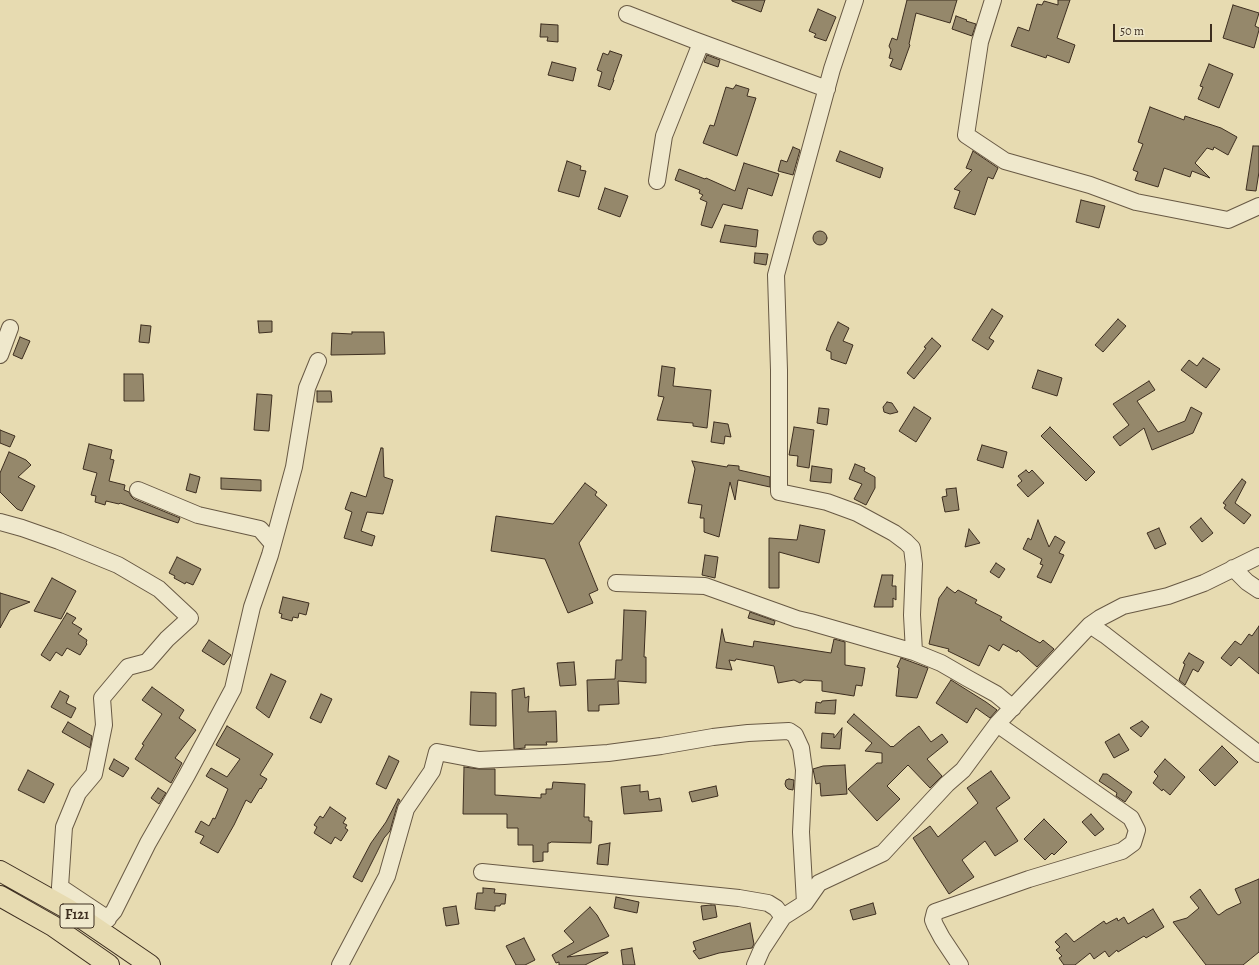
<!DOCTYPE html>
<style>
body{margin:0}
#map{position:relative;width:1259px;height:965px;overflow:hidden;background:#e7dbb1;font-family:Alegreya,serif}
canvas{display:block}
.scale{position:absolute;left:1113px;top:24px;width:99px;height:18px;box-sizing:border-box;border:2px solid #3d2e20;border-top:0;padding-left:5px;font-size:12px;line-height:14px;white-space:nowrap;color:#3d2e20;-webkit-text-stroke:3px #efe8cc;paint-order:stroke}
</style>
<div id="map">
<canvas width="1259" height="965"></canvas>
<div class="scale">50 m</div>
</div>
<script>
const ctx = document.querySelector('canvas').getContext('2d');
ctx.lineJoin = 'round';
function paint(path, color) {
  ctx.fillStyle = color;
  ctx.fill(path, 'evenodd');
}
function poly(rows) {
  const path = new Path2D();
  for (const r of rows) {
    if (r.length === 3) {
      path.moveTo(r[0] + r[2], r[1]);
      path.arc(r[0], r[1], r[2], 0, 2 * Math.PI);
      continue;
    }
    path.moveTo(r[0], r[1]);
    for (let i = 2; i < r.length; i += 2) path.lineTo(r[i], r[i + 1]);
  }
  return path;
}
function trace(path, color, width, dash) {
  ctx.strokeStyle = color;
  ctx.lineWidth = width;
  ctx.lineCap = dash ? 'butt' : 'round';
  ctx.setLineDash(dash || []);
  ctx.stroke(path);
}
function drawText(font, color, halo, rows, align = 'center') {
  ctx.font = font + ' Alegreya,serif';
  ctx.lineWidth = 3.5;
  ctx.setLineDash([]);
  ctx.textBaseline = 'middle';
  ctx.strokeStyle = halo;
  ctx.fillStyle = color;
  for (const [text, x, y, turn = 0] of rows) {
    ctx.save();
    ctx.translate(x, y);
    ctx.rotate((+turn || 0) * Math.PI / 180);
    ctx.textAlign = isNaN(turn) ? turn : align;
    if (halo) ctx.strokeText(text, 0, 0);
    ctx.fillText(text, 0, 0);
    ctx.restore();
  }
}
const building = poly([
 [732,0,765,0,761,12,732,1,732,0],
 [907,0,957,0,950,23,916,13,909,44,910,45,901,70,890,66,893,59,889,58,891,50,889,46,892,38,897,40,907,0],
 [1058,0,1070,0,1057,38,1075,45,1069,63,1047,55,1046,58,1011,46,1018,27,1029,31,1037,4,1042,5,1044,1,1058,5,1058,0],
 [1233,5,1259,13,1255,26,1259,28,1259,30,1254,48,1223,38,1233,5],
 [818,9,836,17,826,41,814,37,816,34,809,31,818,9],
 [956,16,967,20,966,21,976,24,972,36,952,29,956,16],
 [541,24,558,25,558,42,547,41,548,37,540,37,541,24],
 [610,51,622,55,613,80,614,80,610,90,598,86,602,72,597,70,603,53,608,55,610,51],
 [707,55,720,60,718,67,704,62,707,55],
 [552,62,576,68,573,81,548,75,552,62],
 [1209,64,1233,74,1219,108,1198,99,1203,87,1200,86,1209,64],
 [736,85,749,89,747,96,756,98,737,156,703,143,710,125,714,126,726,87,733,89,736,85],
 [1150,107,1184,120,1185,116,1221,128,1237,137,1228,155,1214,147,1213,150,1207,148,1195,163,1210,178,1192,171,1190,177,1164,168,1158,187,1135,180,1138,172,1133,170,1143,144,1138,142,1150,107],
 [1253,146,1259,146,1259,172,1256,191,1246,190,1253,146],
 [793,147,800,150,793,175,778,171,781,160,787,162,793,147],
 [840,151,883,168,880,178,836,161,840,151],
 [973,151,998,168,993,179,988,177,975,215,954,208,960,191,954,189,972,170,966,168,973,151],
 [567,161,581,166,580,170,586,171,579,197,558,191,567,161],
 [744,163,779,174,772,196,748,188,742,209,723,204,712,228,701,225,707,202,700,199,703,195,699,193,700,190,675,180,679,169,705,179,706,178,735,191,744,163],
 [605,188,628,196,620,217,598,209,605,188],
 [1081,200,1105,206,1099,228,1076,222,1081,200],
 [725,225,758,230,756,247,720,242,725,225],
 [820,238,7],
 [755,253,768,254,766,265,754,263,755,253],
 [992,309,1003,316,989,338,994,341,988,350,972,340,992,309],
 [1118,319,1126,326,1103,352,1095,345,1118,319],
 [258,321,272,321,272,332,259,333,258,321],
 [838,322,849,328,843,341,853,345,846,364,831,359,831,352,826,350,831,336,838,322],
 [141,325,151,326,149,343,139,342,141,325],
 [352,332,384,332,385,354,331,355,332,333,352,334,352,332],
 [20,337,30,341,22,359,13,355,20,337],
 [932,338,941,346,914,379,907,373,926,348,924,347,932,338],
 [1203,358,1220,369,1206,388,1181,370,1189,360,1197,366,1203,358],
 [662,366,675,368,673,386,711,390,707,428,693,426,693,423,657,420,664,397,658,396,662,366],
 [1038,370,1062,378,1057,396,1032,388,1038,370],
 [124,374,143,374,144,401,124,401,124,374],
 [1149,381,1155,390,1137,401,1158,432,1185,421,1191,407,1202,413,1193,433,1152,450,1144,428,1120,446,1113,437,1129,425,1113,404,1149,381],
 [317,391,331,391,332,402,317,402,317,391],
 [257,394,272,395,269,431,254,430,257,394],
 [887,402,892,403,898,412,890,414,884,412,883,407,887,402],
 [914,407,931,418,916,442,899,431,914,407],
 [819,408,829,409,827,425,817,423,819,408],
 [714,422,728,424,731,437,725,436,724,444,711,442,714,422],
 [794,427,814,430,809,468,797,466,798,456,789,455,794,427],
 [1050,427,1095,472,1086,481,1041,436,1050,427],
 [0,430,15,436,10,447,0,443,0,430],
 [89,444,112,450,110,459,114,460,109,481,125,485,124,490,129,492,131,496,134,499,180,518,178,523,120,503,119,504,106,501,105,505,95,502,96,496,91,495,97,473,83,469,89,444],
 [982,445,1007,452,1003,468,977,460,982,445],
 [381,448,383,448,384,477,393,480,383,514,367,512,361,531,375,536,372,546,344,538,352,512,345,509,351,492,366,497,381,448],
 [9,452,26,460,31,465,18,477,35,486,22,511,17,509,0,492,0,473,9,452],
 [692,461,727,467,728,465,739,466,739,470,770,477,770,487,738,480,735,500,730,482,719,537,704,532,704,518,700,518,702,505,688,503,695,469,692,461],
 [855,464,865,468,864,471,875,477,875,488,866,505,854,499,862,484,849,479,855,464],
 [812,466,832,469,831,483,810,481,812,466],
 [1026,470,1029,473,1032,470,1044,483,1028,497,1017,485,1022,481,1018,476,1026,470],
 [190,474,200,477,196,493,186,490,190,474],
 [221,478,261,480,261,491,221,489,221,478],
 [1242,479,1246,482,1235,503,1251,515,1244,524,1224,508,1226,505,1223,503,1242,479],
 [585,483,597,492,595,495,607,505,579,543,598,590,589,594,593,603,568,613,545,559,491,551,496,516,553,524,585,483],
 [956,488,959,510,945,512,942,497,947,496,946,489,956,488],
 [1201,518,1213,533,1202,542,1190,527,1201,518],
 [1038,520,1049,547,1055,536,1065,542,1059,553,1064,555,1051,583,1037,577,1043,565,1040,564,1042,559,1023,549,1028,538,1031,540,1038,520],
 [800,525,825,530,819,563,779,552,779,588,769,588,769,538,797,540,800,525],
 [1159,528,1166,544,1155,549,1147,533,1159,528],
 [969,529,980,543,965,547,969,529],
 [705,555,718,557,715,578,702,575,705,555],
 [177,557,201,569,193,585,186,582,185,584,174,578,175,576,169,573,177,557],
 [996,563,1005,569,999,578,990,572,996,563],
 [882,575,893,575,892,586,896,586,896,600,893,598,893,607,874,607,882,575],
 [52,578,76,591,61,619,34,611,52,578],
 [947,587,955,593,958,590,977,600,975,603,1002,617,1000,620,1040,643,1043,640,1054,649,1037,667,1018,650,1017,652,1003,644,999,651,989,645,979,666,948,651,949,649,929,644,939,598,947,587],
 [0,593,30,602,10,610,0,628,0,593],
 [283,597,309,603,306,615,299,613,298,618,293,617,292,621,281,618,282,614,279,613,283,597],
 [624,610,646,611,644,657,646,657,646,683,618,681,619,704,599,705,599,711,588,711,587,680,615,679,616,660,622,660,624,610],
 [750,612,775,621,774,625,748,618,750,612],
 [67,613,76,618,72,623,82,629,78,634,87,640,86,643,87,644,80,655,67,648,62,656,56,652,50,661,41,655,67,613],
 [1259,626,1259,674,1239,657,1231,666,1221,658,1235,641,1241,645,1249,634,1252,636,1259,626],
 [722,629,725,642,753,647,754,641,831,653,834,639,845,642,845,665,865,668,862,686,856,685,854,696,822,691,822,681,804,680,800,683,794,680,778,683,774,666,736,659,735,661,729,660,732,670,716,668,722,629],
 [209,640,231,655,224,665,202,651,209,640],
 [1189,653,1204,662,1198,672,1193,669,1185,685,1179,680,1185,664,1183,663,1189,653],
 [901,658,928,668,917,698,896,696,899,668,897,667,901,658],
 [574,662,576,685,560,686,557,663,574,662],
 [271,674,286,681,269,718,256,708,271,674],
 [951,680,986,702,997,710,990,718,976,708,967,723,936,703,951,680],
 [152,687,184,710,179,718,196,730,175,758,182,763,171,783,135,759,144,745,142,744,162,714,142,700,152,687],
 [524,688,525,698,529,696,528,712,556,711,557,742,546,742,547,745,525,745,525,748,514,749,512,690,524,688],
 [60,691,69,696,66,703,76,708,71,718,51,707,60,691],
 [471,692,496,693,496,726,470,725,471,692],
 [321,694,332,699,321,723,310,718,321,694],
 [836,700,835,714,815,713,816,702,821,703,822,701,836,700],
 [854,714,891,747,892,746,893,747,908,734,919,726,931,742,942,734,948,742,927,759,942,776,930,788,908,765,887,786,900,799,877,821,848,789,877,763,882,763,882,753,865,751,872,743,847,722,854,714],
 [1142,721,1149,727,1141,737,1130,728,1142,721],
 [68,722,92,736,90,748,62,732,68,722],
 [227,726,273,754,260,775,267,779,261,789,260,788,251,803,246,800,234,825,218,853,200,843,204,836,195,832,201,821,209,826,213,818,215,819,228,789,206,776,211,768,227,777,240,759,216,745,227,726],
 [842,728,840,749,821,748,822,733,834,734,834,738,842,728],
 [1119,734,1129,750,1114,758,1105,742,1119,734],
 [1222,746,1238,762,1215,786,1199,770,1222,746],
 [389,756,399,761,386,789,376,784,389,756],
 [114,759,129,768,123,777,109,769,114,759],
 [1165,759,1185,777,1170,795,1163,789,1162,791,1153,783,1158,776,1154,772,1165,759],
 [845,765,847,794,821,796,820,783,816,784,813,769,823,766,845,765],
 [464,767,479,769,495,769,495,795,541,798,541,794,546,794,546,789,552,789,553,782,585,784,584,817,589,817,589,821,592,821,591,843,551,842,550,843,548,843,548,852,543,852,543,861,533,862,533,845,518,845,518,828,507,828,507,814,463,814,464,767],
 [28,770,54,784,44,803,18,790,28,770],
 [991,771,1010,798,996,808,1018,841,995,856,985,841,962,860,974,877,949,894,913,838,930,826,938,837,978,803,967,788,991,771],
 [1103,774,1107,774,1132,792,1125,802,1116,796,1117,793,1099,781,1103,774],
 [789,779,794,780,793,790,788,789,786,787,785,784,786,780,789,779],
 [640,785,640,792,648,791,649,800,660,798,662,811,624,814,621,787,640,785],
 [716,786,718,796,692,802,689,792,716,786],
 [158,788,166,793,159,804,151,798,158,788],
 [398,799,400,800,397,806,390,831,384,838,362,882,353,877,371,843,386,822,398,799],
 [330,807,346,818,343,823,347,825,345,828,348,830,341,841,335,837,331,844,314,833,317,827,314,825,320,816,323,818,330,807],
 [1091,814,1104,829,1095,836,1082,822,1091,814],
 [1044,819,1067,842,1054,855,1052,853,1045,860,1024,839,1044,819],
 [610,843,608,865,597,864,599,845,610,843],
 [1259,879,1259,952,1243,965,1206,965,1173,922,1187,918,1199,908,1190,897,1200,889,1217,914,1219,915,1226,910,1241,903,1235,889,1259,879],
 [483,888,495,889,494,893,506,894,505,904,501,904,500,906,495,906,495,911,475,909,477,893,483,893,483,888],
 [616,897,639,902,637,913,614,908,616,897],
 [873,903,876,914,853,920,850,910,873,903],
 [711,905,715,905,717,917,703,920,701,906,711,905],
 [456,906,459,924,446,926,443,908,456,906],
 [590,907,597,915,609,936,567,957,608,952,608,953,585,965,559,965,559,962,556,963,552,955,574,942,564,931,590,907],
 [1153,909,1164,927,1146,938,1144,936,1118,952,1117,950,1109,957,1105,951,1094,959,1090,953,1075,965,1064,965,1059,958,1062,956,1056,950,1060,947,1055,942,1066,933,1074,942,1104,921,1106,924,1117,918,1118,921,1124,917,1128,924,1153,909],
 [750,923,754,944,752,948,719,953,699,959,693,951,696,950,693,942,750,923],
 [524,938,535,960,525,965,516,965,506,946,524,938],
 [632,948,635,965,623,965,621,950,632,948]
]);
const minor = poly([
 [855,0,832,69,776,275,779,370,779,492,827,502,857,513,894,533,906,542,912,548,914,564,912,615,914,652],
 [993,0,980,42,966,135,1005,161,1090,185,1136,202,1228,220,1259,206],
 [627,14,694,40,827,89],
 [657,181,664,136,701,43],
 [0,355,10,328],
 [138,490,198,515,260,529,273,544],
 [0,522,22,528,59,541,118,565,159,589,190,618,167,639,147,662,128,667,102,698,104,725,94,774,78,793,64,827,60,887,108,919],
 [1233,568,1247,582,1259,590],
 [616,583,705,586,797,619,810,622,914,652,941,663,967,678,996,694,1013,708],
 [1090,625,1105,635,1259,754],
 [482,872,739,898,768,903,776,908,783,917],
 [97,930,114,911,148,843,187,775,233,689,252,607,270,555,294,467,307,388,318,361],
 [340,965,387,876,406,809,432,771,437,752,479,760,564,756,608,753,661,746,713,737,748,733,789,731,795,735,801,748,804,770,801,832,805,903],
 [755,965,762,949,783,917,805,903,819,883,883,853,947,784,963,770,997,724,1090,625,1100,618,1123,606,1168,596,1204,583,1259,556],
 [960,965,942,938,935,925,933,920,935,912,1029,879,1122,851,1133,843,1137,830,1131,818,997,724]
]);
const major = poly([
 [0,871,68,909,150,965],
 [0,896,53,926,109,965]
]);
const shields = [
 [77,916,34]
];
const shieldNames = [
 ["F121",77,916]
];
paint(building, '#95886b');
trace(building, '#3d2e20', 1);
trace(minor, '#685944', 18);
trace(major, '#3d2e20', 22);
trace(minor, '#efe8cc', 16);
trace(major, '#e7dbb1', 20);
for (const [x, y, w] of shields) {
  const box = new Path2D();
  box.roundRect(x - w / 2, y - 12, w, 24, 3);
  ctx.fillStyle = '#efe8cc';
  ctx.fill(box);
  trace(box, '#3d2e20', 1);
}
drawText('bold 14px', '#3d2e20', null, shieldNames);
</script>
